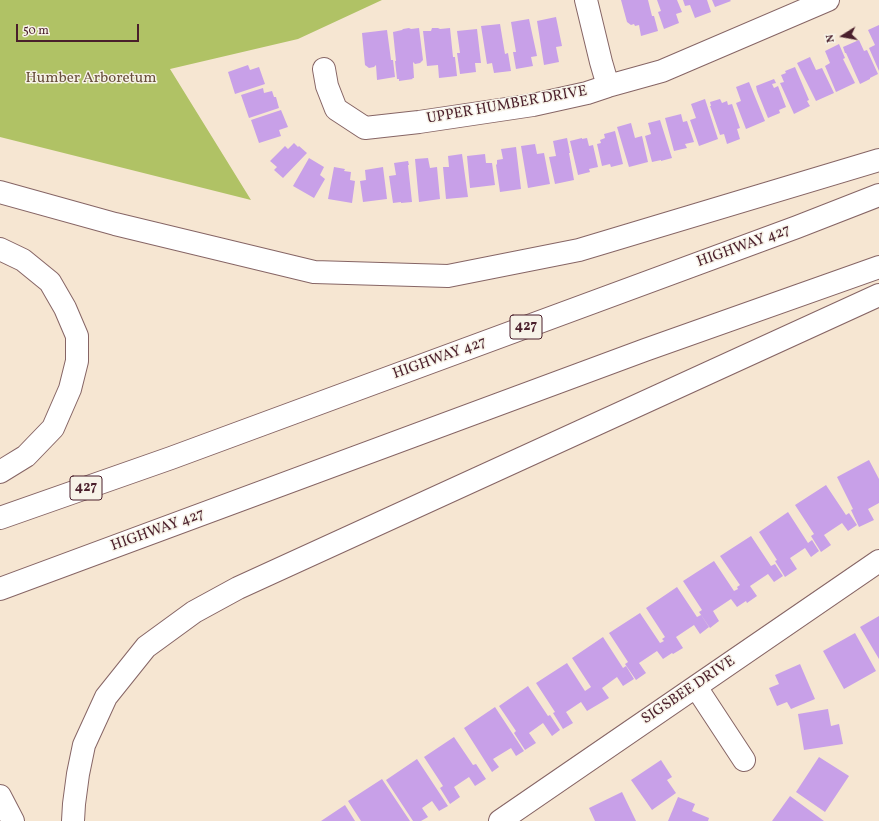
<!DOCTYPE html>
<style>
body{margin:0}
#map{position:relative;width:879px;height:821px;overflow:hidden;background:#f6e6d2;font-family:Vollkorn,serif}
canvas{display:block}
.north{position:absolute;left:823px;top:16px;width:40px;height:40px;-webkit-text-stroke:3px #f7f3e8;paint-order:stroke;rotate:259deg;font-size:11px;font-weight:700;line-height:16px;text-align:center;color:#4a1f2b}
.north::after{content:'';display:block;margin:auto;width:14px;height:18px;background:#4a1f2b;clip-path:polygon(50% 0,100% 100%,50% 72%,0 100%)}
.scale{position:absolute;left:16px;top:24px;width:123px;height:18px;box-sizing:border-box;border:2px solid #4a1f2b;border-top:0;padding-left:5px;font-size:12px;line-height:14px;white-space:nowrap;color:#4a1f2b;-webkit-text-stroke:3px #f7f3e8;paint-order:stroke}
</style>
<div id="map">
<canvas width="879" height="821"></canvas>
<div class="north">N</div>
<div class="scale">50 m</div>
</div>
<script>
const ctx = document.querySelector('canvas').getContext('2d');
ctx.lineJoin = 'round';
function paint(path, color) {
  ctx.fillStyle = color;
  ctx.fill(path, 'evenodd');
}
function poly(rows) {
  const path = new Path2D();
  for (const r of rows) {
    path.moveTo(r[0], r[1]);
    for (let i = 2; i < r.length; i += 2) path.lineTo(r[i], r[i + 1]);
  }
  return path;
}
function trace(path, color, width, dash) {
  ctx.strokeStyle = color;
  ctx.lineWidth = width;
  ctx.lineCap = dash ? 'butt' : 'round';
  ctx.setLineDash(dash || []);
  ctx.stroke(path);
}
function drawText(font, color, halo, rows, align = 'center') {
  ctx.font = font + ' Vollkorn,serif';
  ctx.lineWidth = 3;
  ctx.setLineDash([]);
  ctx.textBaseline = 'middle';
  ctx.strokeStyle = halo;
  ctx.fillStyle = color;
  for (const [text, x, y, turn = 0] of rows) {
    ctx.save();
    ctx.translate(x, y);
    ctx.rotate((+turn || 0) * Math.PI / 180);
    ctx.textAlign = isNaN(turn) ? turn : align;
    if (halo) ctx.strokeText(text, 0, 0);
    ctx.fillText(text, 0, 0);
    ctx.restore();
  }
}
const green = poly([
 [0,0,382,0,298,39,170,69,251,200,0,137]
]);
const building = poly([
 [621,0,648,0,652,16,654,16,658,31,641,36,639,25,635,26,634,24,631,25,627,22],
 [657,0,677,0,682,12,676,14,679,23,664,29,658,12,661,11],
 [683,0,707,0,711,12,695,18,690,5,685,6],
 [712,0,730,0,731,1,715,7],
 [556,17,562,46,556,47,559,62,544,65,537,21],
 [529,19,537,56,531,57,533,66,516,69,513,52,516,52,511,22],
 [500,24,505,54,508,53,511,71,494,73,492,63,487,64,481,26],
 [879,25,879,71,869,48,875,45,868,30],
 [409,28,411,29,419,28,423,60,420,63,415,64,413,62,414,78,412,78,413,79,399,81,399,79,397,79,395,61,396,61,393,32,402,30,403,29],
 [432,28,438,28,440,29,450,28,453,57,455,57,457,76,439,78,438,65,427,66,423,31,431,31],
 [477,29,481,63,475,63,476,72,460,74,457,53,460,53,457,31],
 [387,30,391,60,393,60,395,77,377,80,376,65,374,67,369,68,365,65,362,33],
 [859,40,864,51,867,50,878,74,870,78,870,79,860,84,846,53,845,53,843,47],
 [839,44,845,58,843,59,855,83,836,92,825,66,830,63,825,51],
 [810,57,816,70,822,68,834,93,816,101,797,63],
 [248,65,250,70,259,67,265,84,235,94,228,72],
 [795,67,809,100,807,101,810,106,794,114,780,83,784,82,781,75,786,73,785,71],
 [774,79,776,83,772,84,774,88,778,86,786,107,779,110,780,113,768,118,757,91,756,86],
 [749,82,765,121,746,129,736,103,741,101,736,87],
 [263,88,264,93,272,91,274,97,276,97,279,108,249,118,241,95],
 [705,99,718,139,699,146,690,120,696,118,691,104],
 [720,99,722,103,727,101,728,105,732,104,740,128,737,129,740,139,727,144,724,134,720,135,710,106,711,106,710,102],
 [281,110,288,127,279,130,281,136,259,143,251,120],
 [681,114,683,122,687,121,694,142,685,144,687,148,674,151,665,118],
 [660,120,672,158,661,161,661,160,652,162,645,136,651,134,648,123],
 [631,123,635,138,642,136,648,162,629,167,617,127],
 [615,131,623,164,611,167,610,164,602,166,597,144,601,143,600,140,605,138,604,134],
 [567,138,570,153,569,153,574,180,555,184,549,157,556,156,553,141],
 [582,138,582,139,587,138,589,146,593,145,598,167,589,169,590,172,578,175,570,141],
 [294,143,298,147,299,146,307,153,283,178,274,170,277,167,270,161,285,146,288,149],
 [535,144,537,154,544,153,550,184,528,188,521,146],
 [516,147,521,189,500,192,496,165,497,164,497,160,503,159,501,149],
 [462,154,468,197,446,199,443,167,449,167,448,156],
 [485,154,486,163,492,163,495,185,470,188,467,156],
 [309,158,324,167,320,175,325,179,314,198,293,186],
 [428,158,430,168,437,167,440,199,419,202,415,159],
 [408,161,409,165,408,165,412,202,401,203,401,202,393,203,389,176,396,175,394,163],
 [334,167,345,169,344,171,351,172,350,180,355,181,352,203,328,199],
 [383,167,387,199,363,202,360,181,366,180,365,170],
 [869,460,879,479,879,503,868,509,874,520,859,527,851,510,853,509,837,477],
 [826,485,846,515,849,513,857,525,848,531,842,523,824,535,831,545,821,552,811,536,814,534,795,505],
 [788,512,808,543,812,540,819,551,811,557,805,548,790,558,797,569,785,577,775,561,777,560,759,532],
 [751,536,771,566,775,564,783,576,774,582,768,574,750,586,757,596,747,603,746,601,737,607,731,599,713,611,719,621,710,628,699,612,702,610,683,581,714,561,734,591,738,589,737,587,740,585,720,556],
 [677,587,697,617,701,615,709,627,700,634,694,625,676,637,683,648,673,654,672,653,663,659,657,651,639,663,646,673,636,680,625,664,628,662,609,633,640,613,660,643,664,641,662,639,665,637,646,608],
 [879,616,879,659,860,627],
 [855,633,876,671,844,689,823,651],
 [603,637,623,668,626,666,634,679,623,686,617,677,602,688,609,698,587,711,581,702,566,712,573,723,563,729,553,713,555,712,536,683,567,663,585,691,591,687,572,658],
 [800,664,815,699,791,709,787,702,777,706,769,688,779,684,775,675],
 [528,686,548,716,550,715,560,730,552,736,543,723,529,733,536,743,525,750,514,733,516,731,499,706],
 [495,707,524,751,516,756,511,748,493,759,499,767,492,772,464,728],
 [828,709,831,726,839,724,843,744,804,750,798,714],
 [454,737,473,765,476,764,486,779,475,786,469,777,454,787,460,797,450,804,440,788,443,786,424,757],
 [819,757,849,776,825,812,796,792],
 [417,759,448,806,439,811,432,801,422,808,428,817,421,821,413,821,386,780],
 [661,760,672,777,667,780,676,793,652,810,631,780],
 [382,779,410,821,361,821,348,801],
 [622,792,636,821,595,821,589,808],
 [790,796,824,821,772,821],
 [678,797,695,804,692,811,709,818,708,821,668,821],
 [345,805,355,821,321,821]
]);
const minor = poly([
 [586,0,601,62,608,86],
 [324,69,327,86,336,109,365,128,419,122,533,105,587,93,608,86,662,71,828,0],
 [696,687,744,760],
 [500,821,879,561]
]);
const major = poly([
 [0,796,13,821]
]);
const highway = poly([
 [0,192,115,224,314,272,448,276,579,250,879,160],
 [0,249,23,260,50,282,65,308,77,336,77,361,70,389,53,428,26,456,0,472],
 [0,518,171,458,797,227,879,195],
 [0,589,645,350,879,267],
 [73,821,74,804,78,774,84,745,106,697,146,647,194,612,238,588,879,295]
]);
const shields = [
 [526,327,32],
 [86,488,32]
];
const shieldNames = [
 ["427",526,327],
 ["427",86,488]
];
const parkNames = [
 ["Humber Arboretum",91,79]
];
const streetNames = [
 ["UPPER HUMBER DRIVE",507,106,-10],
 ["HIGHWAY 427",744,247,-20],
 ["HIGHWAY 427",440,359,-20],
 ["HIGHWAY 427",158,531,-20],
 ["SIGSBEE DRIVE",689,691,-34]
];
paint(green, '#b0c265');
paint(building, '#c8a0e8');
trace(minor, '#866565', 24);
trace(major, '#866565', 24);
trace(highway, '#866565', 24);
trace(minor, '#fff', 22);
trace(major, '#fff', 22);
trace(highway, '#fff', 22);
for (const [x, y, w] of shields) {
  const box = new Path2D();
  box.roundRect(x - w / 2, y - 12, w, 24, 3);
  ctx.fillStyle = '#f7f3e8';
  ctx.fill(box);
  trace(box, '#4a1f2b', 1);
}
drawText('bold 14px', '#4a1f2b', null, shieldNames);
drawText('15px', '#69503c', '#f7f3e8', parkNames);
drawText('15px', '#4a1f2b', '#f7f3e8', streetNames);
</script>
